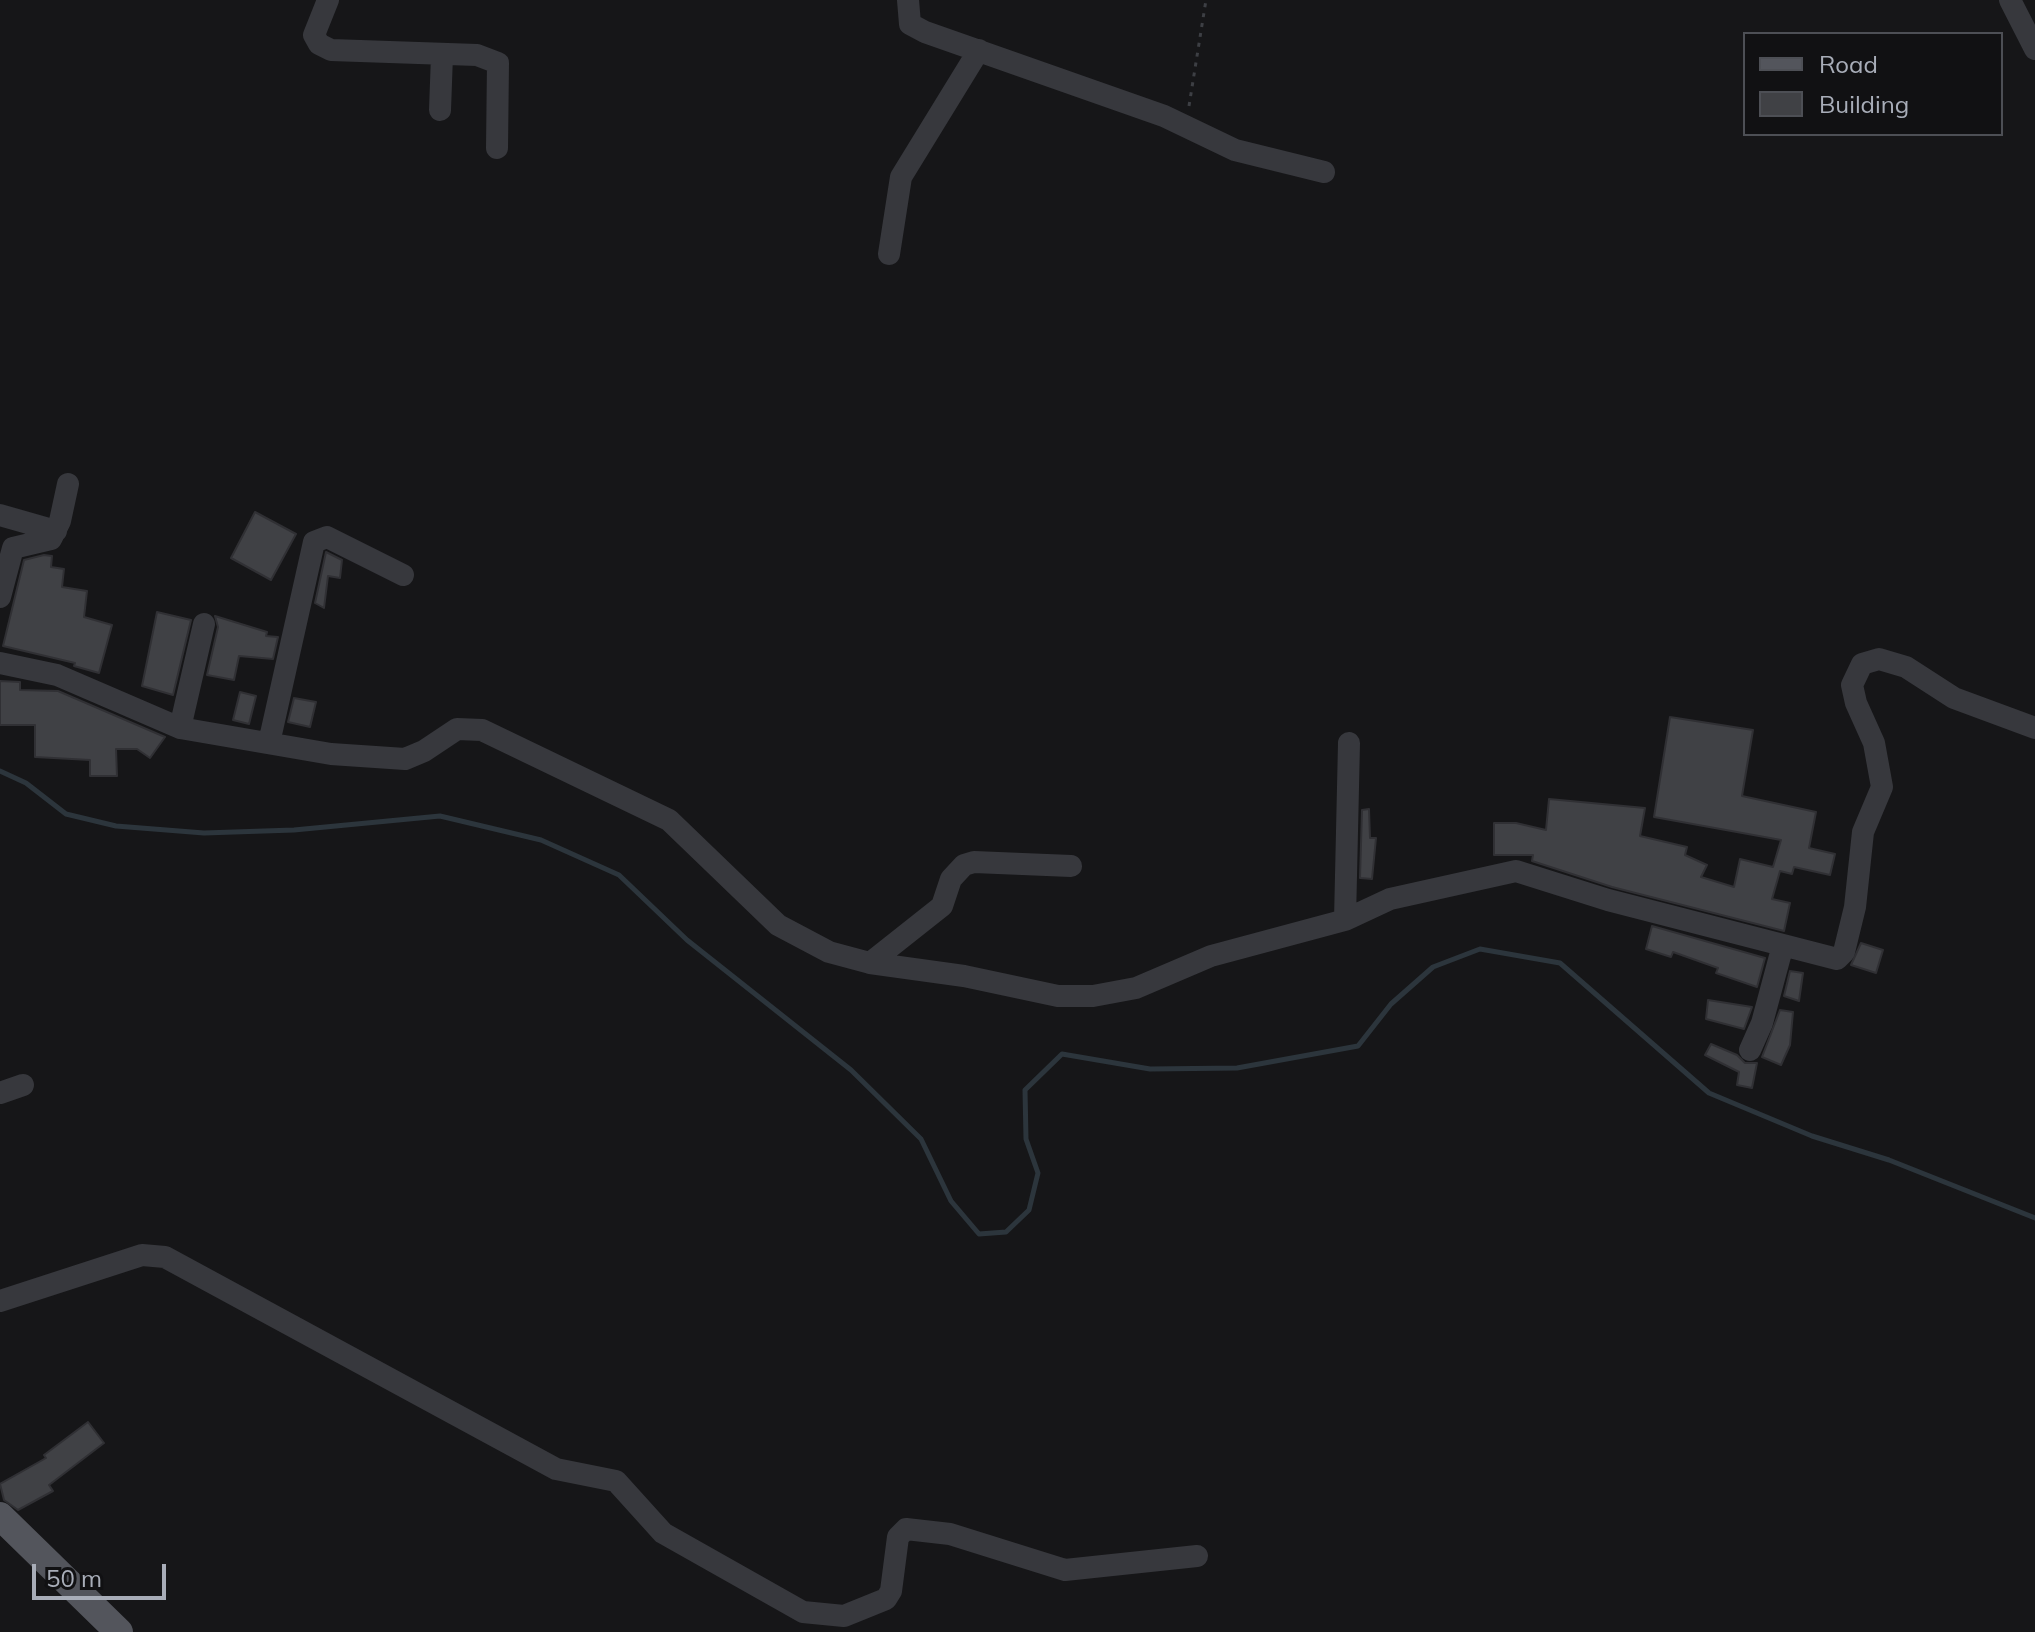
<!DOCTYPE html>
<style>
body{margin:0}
#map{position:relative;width:2035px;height:1632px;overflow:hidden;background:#161618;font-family:Mulish,sans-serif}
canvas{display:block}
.legend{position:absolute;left:1743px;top:32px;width:260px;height:104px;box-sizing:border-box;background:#111113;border:2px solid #4d4f55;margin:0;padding:10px 14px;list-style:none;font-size:24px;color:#a8adb8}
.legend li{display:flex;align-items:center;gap:16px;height:40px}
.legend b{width:40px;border:2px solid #4d4f55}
.scale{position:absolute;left:32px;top:1564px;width:134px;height:36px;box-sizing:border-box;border:4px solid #a8adb8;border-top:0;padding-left:10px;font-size:24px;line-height:28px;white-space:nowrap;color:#a8adb8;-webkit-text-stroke:6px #111113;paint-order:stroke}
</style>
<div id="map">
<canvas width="2035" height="1632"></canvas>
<ul class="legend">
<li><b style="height:10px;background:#53555c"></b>Road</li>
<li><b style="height:22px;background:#404145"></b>Building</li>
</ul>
<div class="scale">50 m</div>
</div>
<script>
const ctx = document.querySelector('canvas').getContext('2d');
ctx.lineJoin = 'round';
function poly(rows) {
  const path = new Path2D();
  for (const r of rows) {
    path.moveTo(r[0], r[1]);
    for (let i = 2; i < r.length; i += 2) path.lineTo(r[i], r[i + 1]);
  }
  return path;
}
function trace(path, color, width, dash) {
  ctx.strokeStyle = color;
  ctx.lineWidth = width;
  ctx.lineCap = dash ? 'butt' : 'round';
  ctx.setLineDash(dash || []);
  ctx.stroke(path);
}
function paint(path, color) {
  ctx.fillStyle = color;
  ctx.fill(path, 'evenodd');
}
const stream = poly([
 [0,771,26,783,66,814,116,826,204,833,294,830,440,816,541,840,619,875,687,940,851,1070,921,1139,951,1201,979,1234,1006,1232,1029,1210,1038,1173,1026,1139,1025,1090,1062,1054,1150,1069,1237,1068,1358,1046,1391,1004,1433,967,1480,949,1560,963,1709,1093,1812,1136,1889,1160,2035,1218]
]);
const building = poly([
 [255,512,296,534,271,580,231,558,255,512],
 [326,552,342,560,340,578,328,576,324,608,315,603,326,552],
 [44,555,52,556,51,567,64,569,62,587,87,591,84,617,112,625,99,673,74,666,75,663,3,646,24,560,44,555],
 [157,612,191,620,173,695,142,686,157,612],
 [215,616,267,632,266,636,278,637,273,659,239,656,234,680,207,675,218,627,215,616],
 [0,681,20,682,20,690,58,691,165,737,150,758,137,749,116,749,117,776,90,776,90,760,35,757,35,725,0,725,0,681],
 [240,692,256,696,249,724,233,720,240,692],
 [294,698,316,702,310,727,288,722,294,698],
 [1670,717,1753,730,1742,796,1816,812,1809,848,1835,854,1830,875,1794,867,1792,874,1780,871,1772,899,1790,903,1784,931,1612,887,1532,861,1533,855,1494,855,1494,823,1516,823,1546,830,1549,799,1645,808,1640,836,1687,847,1685,855,1707,865,1701,877,1734,887,1740,859,1773,867,1781,840,1654,817,1670,717],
 [1369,809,1370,838,1376,838,1372,879,1360,878,1362,810,1369,809],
 [1652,926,1765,958,1757,987,1716,973,1718,968,1673,952,1671,957,1646,949,1652,926],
 [1861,943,1883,950,1876,973,1851,965,1861,943],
 [1790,971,1803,973,1799,1001,1784,996,1790,971],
 [1708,1000,1752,1007,1744,1029,1706,1019,1708,1000],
 [1780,1010,1793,1012,1790,1045,1781,1065,1762,1057,1780,1010],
 [1711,1044,1737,1055,1745,1063,1757,1063,1752,1088,1737,1085,1739,1072,1705,1055,1711,1044],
 [88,1422,104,1443,49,1485,53,1491,18,1510,4,1500,0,1484,46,1458,44,1455,88,1422]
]);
const path = poly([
 [1189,106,1206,0]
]);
const minor = poly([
 [328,0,314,35,319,44,331,50,477,55,498,63,497,148],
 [908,0,910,24,925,32,1164,116,1235,150,1324,172],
 [2010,0,2035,49],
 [440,110,442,55],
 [889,254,901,177,979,50],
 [0,515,56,531],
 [0,597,13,548,51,539,60,521,68,484],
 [0,663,57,675,180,728,331,754,405,759,424,751,457,729,482,730,669,820,778,925,829,952,870,963,964,976,1058,996,1093,996,1136,988,1211,956,1345,920,1390,899,1516,871,1608,900,1837,959,1844,952,1855,907,1863,832,1882,787,1874,743,1856,703,1852,685,1862,664,1879,659,1906,667,1954,698,2035,728],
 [180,728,204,624],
 [269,743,314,542,327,537,403,575],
 [1345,920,1349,743],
 [870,963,942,906,951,879,964,865,974,862,1071,866],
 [1750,1050,1762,1023,1783,945],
 [0,1093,23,1085],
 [0,1301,142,1255,165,1257,556,1469,616,1481,663,1533,803,1612,844,1616,886,1599,891,1591,898,1537,906,1529,950,1534,1065,1570,1197,1556]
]);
const major = poly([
 [0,1516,119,1632]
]);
trace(stream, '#2c353c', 5);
paint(building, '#404145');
trace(building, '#303034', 2);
trace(path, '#3d3f44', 3, [4, 6]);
trace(minor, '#37383d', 22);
trace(major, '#53555c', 28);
</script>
